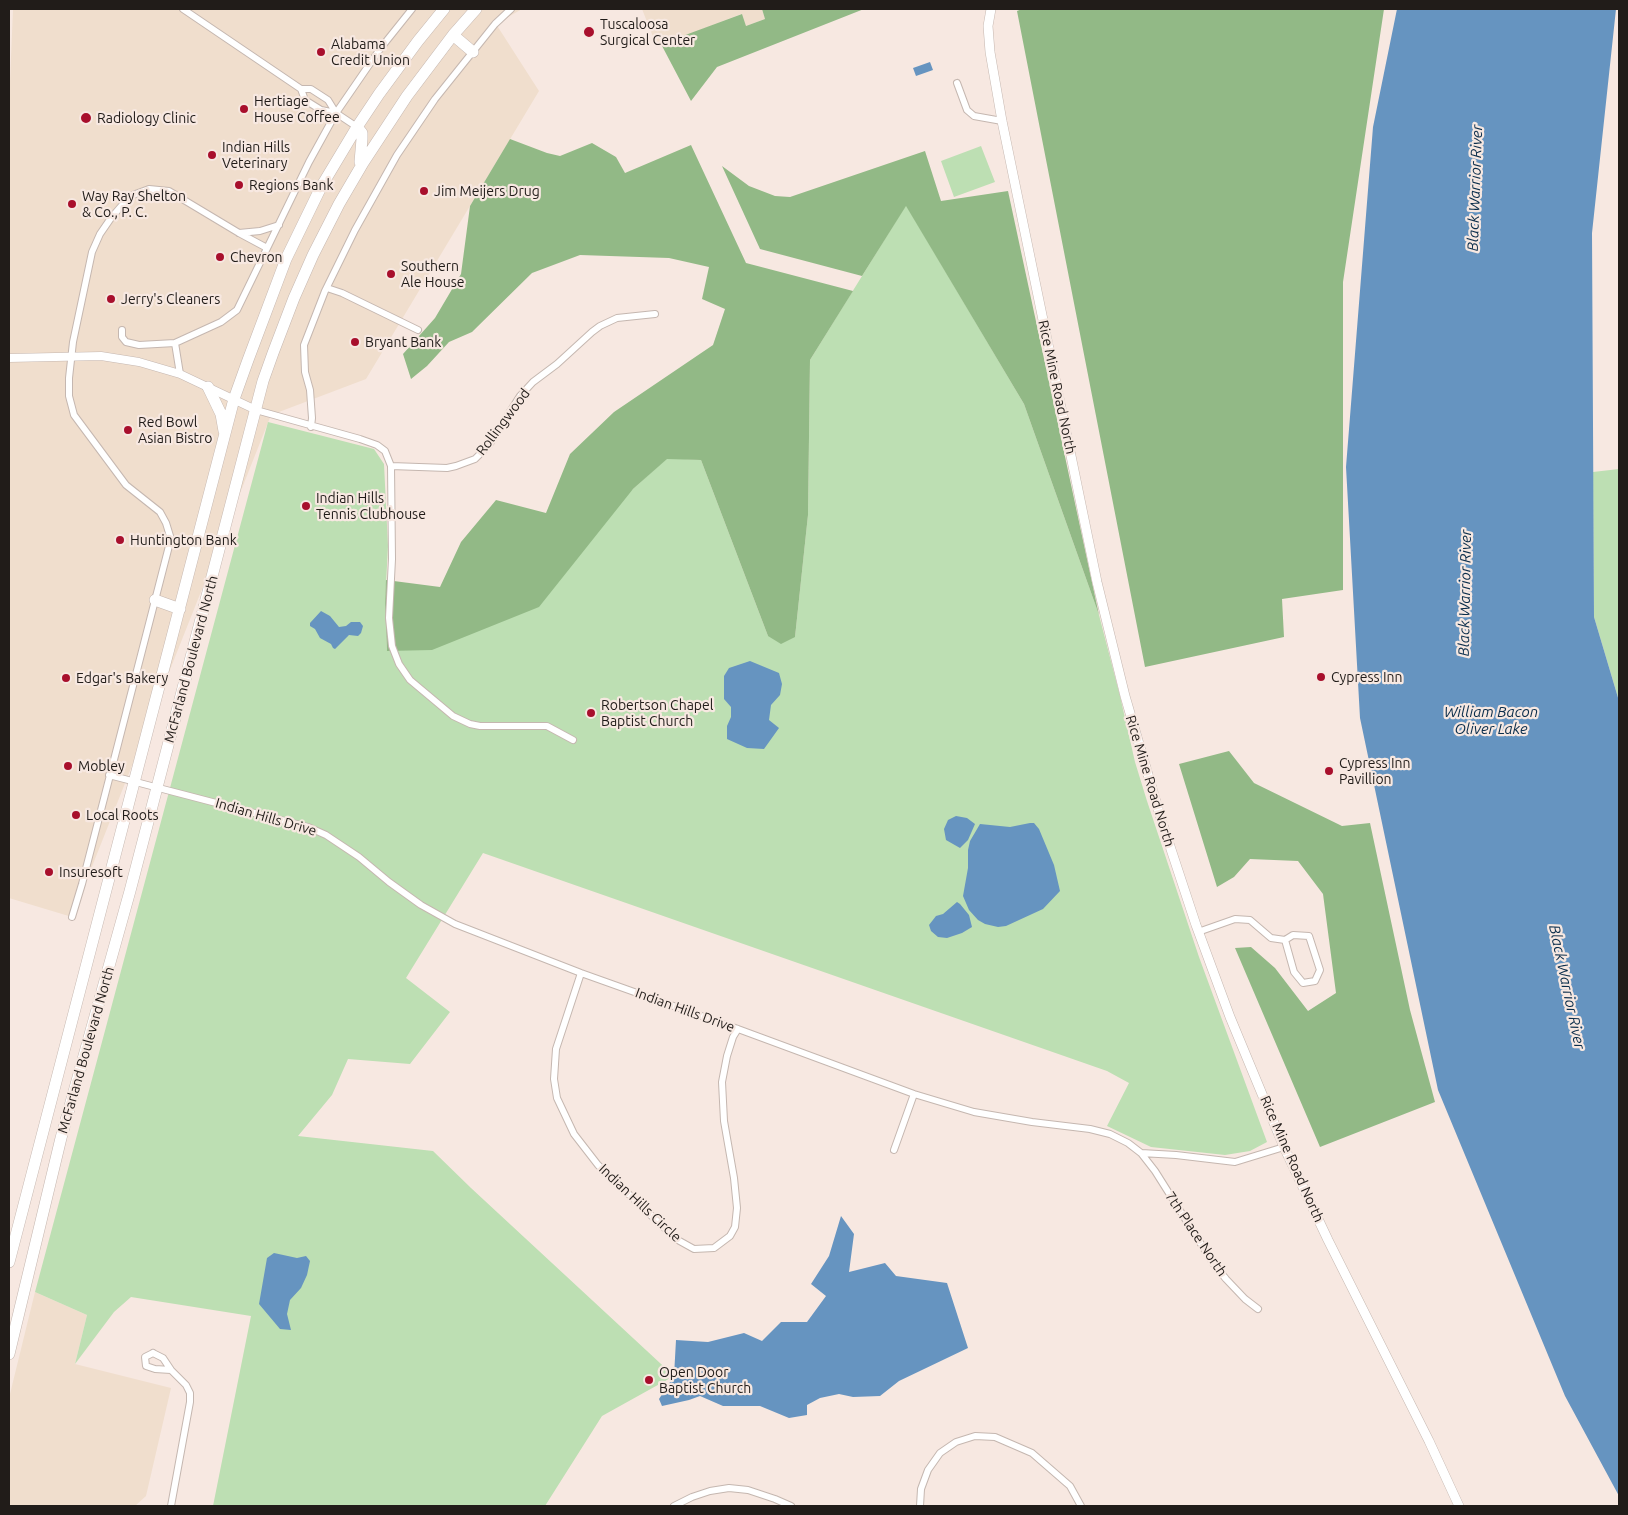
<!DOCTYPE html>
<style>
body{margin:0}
#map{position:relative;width:1628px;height:1515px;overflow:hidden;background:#f7e8e1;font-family:Ubuntu,sans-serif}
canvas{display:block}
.frame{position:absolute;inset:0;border:10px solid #211c19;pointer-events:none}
</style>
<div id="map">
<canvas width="1628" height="1515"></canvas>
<div class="frame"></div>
</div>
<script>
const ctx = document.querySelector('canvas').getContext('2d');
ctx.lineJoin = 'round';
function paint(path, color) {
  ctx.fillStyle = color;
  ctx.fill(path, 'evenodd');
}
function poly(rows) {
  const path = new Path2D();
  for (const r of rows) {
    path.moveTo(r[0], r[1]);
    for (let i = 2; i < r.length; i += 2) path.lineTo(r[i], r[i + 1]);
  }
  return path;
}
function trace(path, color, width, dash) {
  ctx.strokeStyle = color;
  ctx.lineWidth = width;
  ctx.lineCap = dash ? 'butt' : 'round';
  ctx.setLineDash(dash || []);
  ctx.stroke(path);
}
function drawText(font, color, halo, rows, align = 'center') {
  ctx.font = font + ' Ubuntu,sans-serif';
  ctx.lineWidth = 4.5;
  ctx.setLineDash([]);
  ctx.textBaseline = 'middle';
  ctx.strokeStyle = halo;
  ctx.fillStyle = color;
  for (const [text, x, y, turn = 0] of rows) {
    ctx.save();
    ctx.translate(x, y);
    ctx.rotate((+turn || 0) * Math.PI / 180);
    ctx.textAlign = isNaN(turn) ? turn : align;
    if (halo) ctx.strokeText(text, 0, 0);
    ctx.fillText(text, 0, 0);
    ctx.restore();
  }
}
const commercial = poly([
 [13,9,522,9,496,24,539,91,366,379,271,415,72,917,9,898,9,106],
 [642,9,762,9,765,19,746,26,741,14,657,47],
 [35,1292,87,1315,75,1364,171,1388,146,1496,135,1506,9,1506,9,1398]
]);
const green = poly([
 [981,146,995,182,954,197,941,161],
 [906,205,1024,404,1099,615,1120,696,1135,762,1147,801,1199,957,1267,1142,1250,1151,1225,1155,1151,1147,1107,1126,1129,1083,1107,1071,483,853,406,978,450,1012,410,1064,348,1059,332,1095,298,1136,433,1151,471,1188,674,1376,602,1416,545,1506,213,1506,251,1316,131,1297,114,1312,75,1364,87,1315,35,1292,268,422,374,449,384,464,388,546,385,604,387,651,633,489,667,458,701,460,768,636,795,637,808,515,810,360],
 [1619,469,1619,701,1594,617,1593,472]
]);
const forest = poly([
 [762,9,864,9,717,67,691,101,661,44,742,14,746,26,765,19],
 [1022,9,1384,9,1343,282,1343,590,1282,599,1284,637,1145,667,1017,11],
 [510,139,547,153,560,156,592,143,616,157,625,173,691,145,746,263,853,291,810,360,808,515,795,637,781,644,768,636,701,460,667,459,633,489,539,607,432,650,387,651,385,604,386,580,440,587,461,542,496,500,546,513,570,454,614,412,713,345,725,309,702,299,709,267,669,258,580,255,532,273,472,332,449,342,427,366,411,379,403,354,435,318,461,274,470,206],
 [925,151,941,201,1008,191,1099,615,1024,404,906,206,862,276,760,249,722,166,749,186,775,196,790,197],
 [1229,751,1254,783,1342,826,1370,823,1410,1010,1435,1102,1320,1147,1235,948,1251,947,1275,968,1308,1011,1336,993,1323,894,1298,861,1250,859,1234,877,1217,887,1179,764]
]);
const water = poly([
 [1397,9,1616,9,1592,233,1594,617,1619,701,1619,1496,1565,1396,1438,1090,1360,718,1346,467,1373,127],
 [930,62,933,70,916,76,913,68],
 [321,611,330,616,339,627,346,626,351,622,360,622,363,626,361,633,358,636,349,635,335,649,333,648,331,644,320,638,315,629,310,626,310,623],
 [750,661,779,673,782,684,780,695,771,705,769,720,779,728,764,749,747,748,727,739,727,726,731,717,731,707,724,699,724,676,729,668],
 [956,816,967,818,975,824,968,840,960,848,946,840,944,829,948,820],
 [1030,823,1034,823,1039,829,1054,865,1060,891,1043,909,1006,926,998,927,985,924,978,920,969,910,963,896,968,868,968,850,970,841,980,824,1010,827],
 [957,902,960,904,969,915,972,927,962,933,947,938,938,937,931,931,929,925,936,916,943,914],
 [841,1216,854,1234,849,1272,885,1263,896,1276,947,1283,968,1348,899,1381,880,1396,853,1397,839,1394,820,1398,807,1405,807,1415,789,1418,760,1406,723,1406,700,1396,689,1400,662,1406,659,1399,674,1376,676,1340,708,1342,744,1333,762,1341,781,1322,807,1322,826,1296,811,1284,829,1256],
 [274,1253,297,1258,306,1256,310,1261,307,1275,301,1288,290,1300,287,1314,291,1330,280,1329,259,1304,267,1258]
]);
const minor = poly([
 [183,9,301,89,311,89,328,100,336,113],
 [957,83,967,110,974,116,1002,121],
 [301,89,305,100,321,110,336,113,357,127],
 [239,233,260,231,279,225],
 [327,288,342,293,418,330],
 [122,330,122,337,126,342,139,345,175,343,221,322,237,310,309,162,336,113,380,49,412,9],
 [175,343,180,374],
 [256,410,360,439,377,445,385,451,391,466,392,559,389,618,392,646,399,664,410,680,453,716,470,724,480,726,547,726,573,740],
 [311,427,312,418,310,390,305,372,304,345,325,291,355,230,397,155,435,99,495,24,511,9],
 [391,466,447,468,456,466,475,459,489,445,520,396,533,382,557,364,592,332,600,326,617,318,655,314],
 [109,775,308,827,326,835,359,857,389,882,421,905,455,924,581,973,738,1029,914,1094,974,1112,1032,1122,1090,1129,1110,1134,1128,1143,1141,1153,1155,1171,1213,1263,1226,1279,1245,1299,1258,1309],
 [72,917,82,884,169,546,170,536,166,523,160,512,126,485,74,415,69,396,69,378,73,342,92,252,100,234,111,218,130,196,149,189,169,191,239,233,267,248],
 [1198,932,1235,919,1250,920,1271,938,1285,940,1294,972,1303,983,1315,981,1320,970,1309,936,1293,935,1285,940],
 [581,973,556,1049,554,1079,557,1098,574,1134,598,1165,676,1239,694,1249,714,1248,730,1236,735,1227,737,1208,734,1178,724,1121,722,1082,727,1056,733,1037,738,1029],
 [894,1150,914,1094],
 [1141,1153,1176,1155,1235,1162,1284,1147],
 [153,1353,163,1358,171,1370,155,1369,146,1366,145,1357,153,1353],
 [171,1506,190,1402,190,1393,186,1385,171,1370],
 [674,1506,692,1497,710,1491,729,1488,748,1490,775,1499,791,1506],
 [920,1506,921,1489,928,1470,940,1453,956,1442,975,1436,995,1437,1032,1453,1070,1486,1081,1506]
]);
const tertiary = poly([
 [9,358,101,356,139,362,180,374,256,410]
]);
const secondary = poly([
 [991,9,988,26,990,52,1002,121,1097,582,1125,696,1161,819,1196,925,1230,1017,1284,1147,1328,1240,1429,1441,1459,1506]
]);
const trunk = poly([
 [453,35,473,52],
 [357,127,362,133,362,139,360,162],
 [208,387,221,414,224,431],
 [155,600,180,609],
 [9,1262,234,399,248,360,286,259,321,187,357,127,379,94,418,41,444,9],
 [9,1354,61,1138,130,891,263,381,273,353,294,298,313,255,339,204,363,163,407,96,453,35,476,9]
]);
const markers = [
 [589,32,6,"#a80f2c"],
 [321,52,5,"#a80f2c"],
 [244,109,5,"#a80f2c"],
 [86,118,6,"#a80f2c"],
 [212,155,5,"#a80f2c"],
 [239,185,5,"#a80f2c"],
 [424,191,5,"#a80f2c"],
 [72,204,5,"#a80f2c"],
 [220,257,5,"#a80f2c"],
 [391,274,5,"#a80f2c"],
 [111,299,5,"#a80f2c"],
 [355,342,5,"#a80f2c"],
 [128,430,5,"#a80f2c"],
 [306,506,5,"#a80f2c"],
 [120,540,5,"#a80f2c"],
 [1321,677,5,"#a80f2c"],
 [66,678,5,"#a80f2c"],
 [591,713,5,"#a80f2c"],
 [68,766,5,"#a80f2c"],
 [1329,771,5,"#a80f2c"],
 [76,815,5,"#a80f2c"],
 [49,872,5,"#a80f2c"],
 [649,1380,5,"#a80f2c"]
];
const poiNames = [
 ["Tuscaloosa",600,24],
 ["Surgical Center",600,40],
 ["Alabama",331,44],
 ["Credit Union",331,60],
 ["Hertiage",254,101],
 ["House Coffee",254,117],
 ["Radiology Clinic",97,118],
 ["Indian Hills",222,147],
 ["Veterinary",222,163],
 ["Regions Bank",249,185],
 ["Jim Meijers Drug",434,191],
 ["Way Ray Shelton",82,196],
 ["& Co., P. C.",82,212],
 ["Chevron",230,257],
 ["Southern",401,266],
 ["Ale House",401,282],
 ["Jerry's Cleaners",121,299],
 ["Bryant Bank",365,342],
 ["Red Bowl",138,422],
 ["Asian Bistro",138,438],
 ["Indian Hills",316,498],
 ["Tennis Clubhouse",316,514],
 ["Huntington Bank",130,540],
 ["Cypress Inn",1331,677],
 ["Edgar's Bakery",76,678],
 ["Robertson Chapel",601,705],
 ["Baptist Church",601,721],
 ["Cypress Inn",1339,763],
 ["Pavillion",1339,779],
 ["Mobley",78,766],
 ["Local Roots",86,815],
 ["Insuresoft",59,872],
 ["Open Door",659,1372],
 ["Baptist Church",659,1388]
];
const streetNames = [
 ["Rice Mine Road North",1057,387,78],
 ["Rollingwood",503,422,-53],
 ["McFarland Boulevard North",191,659,-75],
 ["Rice Mine Road North",1150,781,73],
 ["Indian Hills Drive",266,817,16],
 ["Indian Hills Drive",685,1010,20],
 ["McFarland Boulevard North",86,1050,-74],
 ["Rice Mine Road North",1292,1159,66],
 ["Indian Hills Circle",640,1203,43],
 ["7th Place North",1196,1234,56]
];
const waterNames = [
 ["Black Warrior River",1475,188,-88],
 ["Black Warrior River",1465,593,-89],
 ["William Bacon",1491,712],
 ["Oliver Lake",1491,729],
 ["Black Warrior River",1567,987,78]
];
paint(commercial, '#f0decd');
paint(green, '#bddfb3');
paint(forest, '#92b986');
paint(water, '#6694c0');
trace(minor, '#c5b7b0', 8);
trace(tertiary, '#c5b7b0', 9);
trace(secondary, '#c5b7b0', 10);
trace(trunk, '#c5b7b0', 12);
trace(minor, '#fff', 6);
trace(tertiary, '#fff', 8);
trace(secondary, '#fff', 9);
trace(trunk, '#fff', 11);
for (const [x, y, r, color] of markers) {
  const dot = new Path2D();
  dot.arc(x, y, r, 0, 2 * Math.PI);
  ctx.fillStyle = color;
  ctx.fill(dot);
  trace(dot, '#f7e8e1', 2);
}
drawText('14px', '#211c19', '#f7e8e1', poiNames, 'left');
drawText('14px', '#211c19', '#f7e8e1', streetNames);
drawText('italic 15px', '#0a2d4b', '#f7e8e1', waterNames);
</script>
